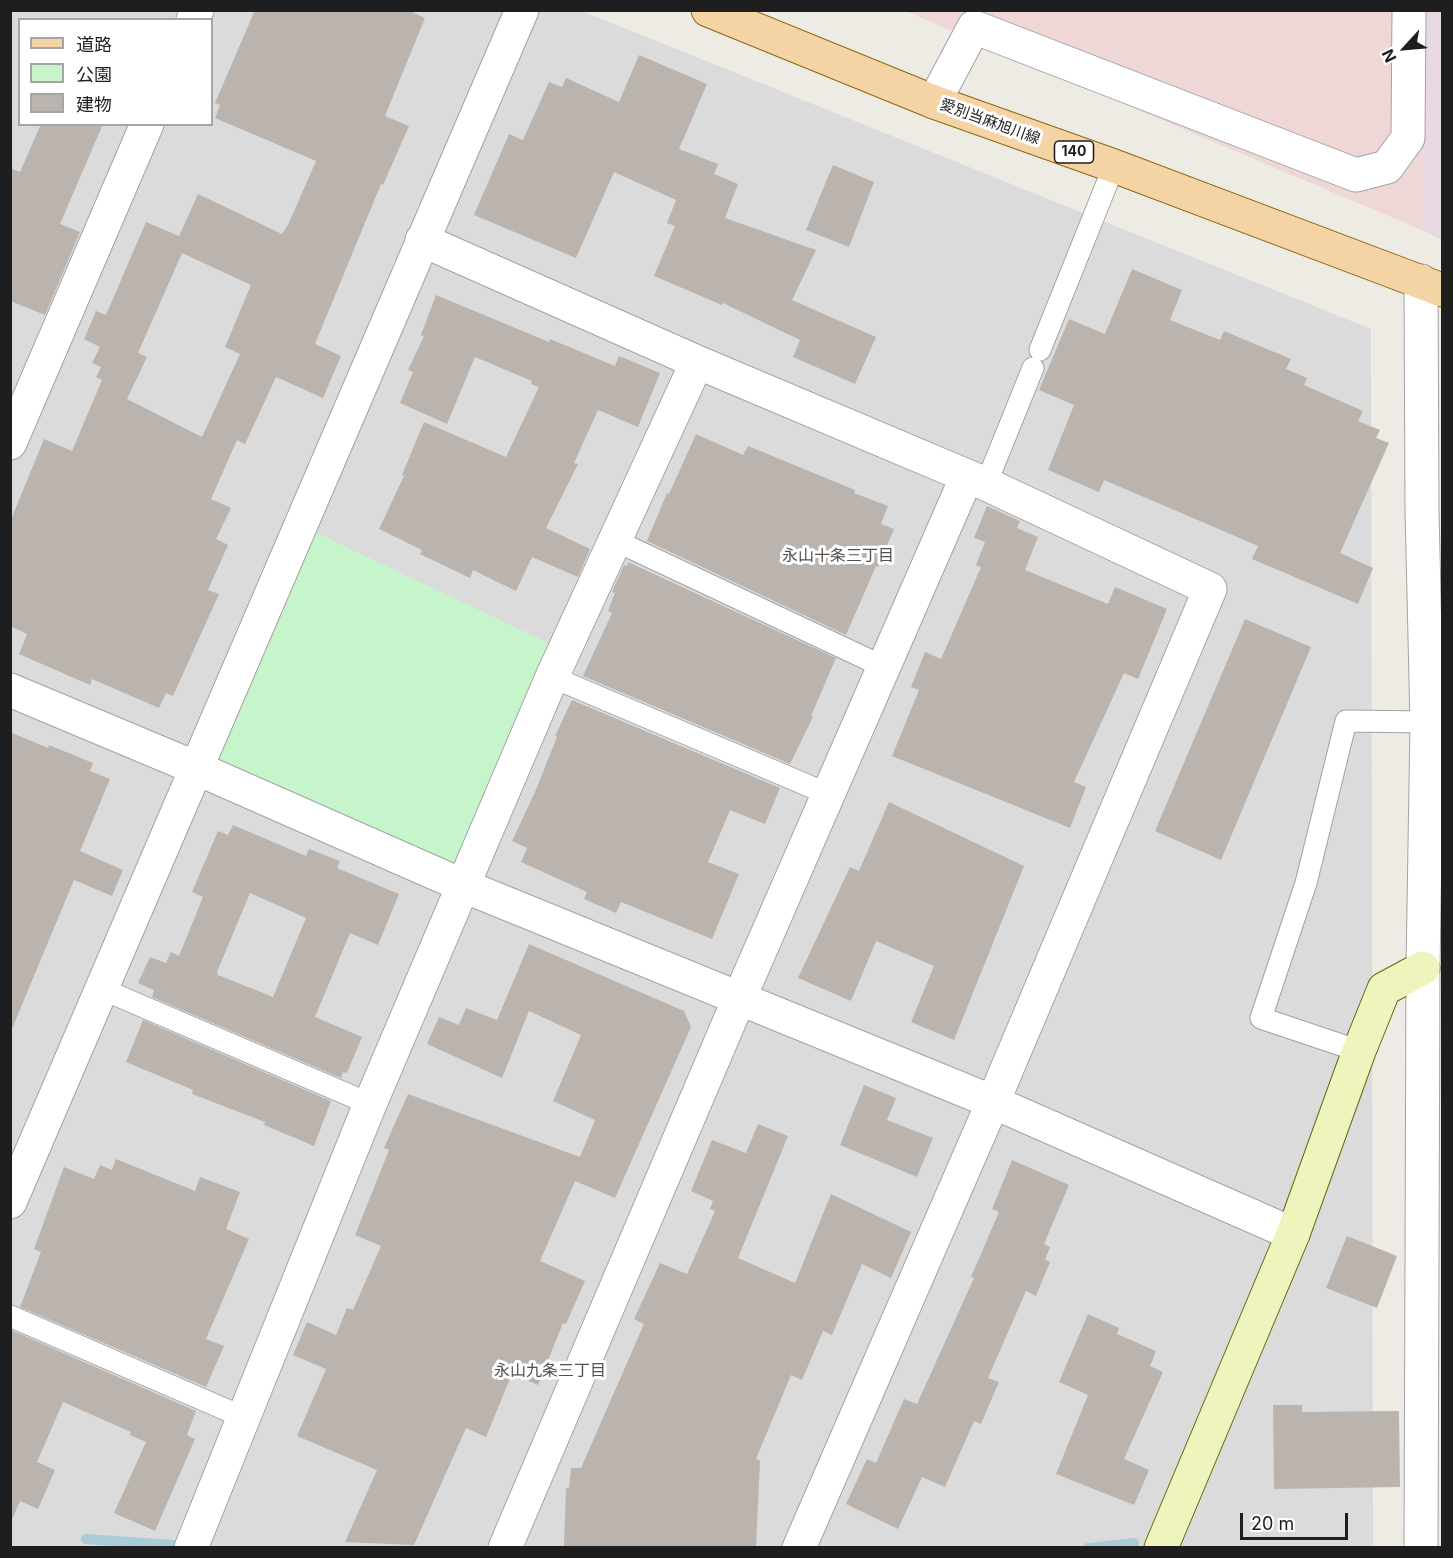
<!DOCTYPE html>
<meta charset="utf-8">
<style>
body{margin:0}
#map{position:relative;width:1453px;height:1558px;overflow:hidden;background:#eeebe5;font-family:Inter,"Noto Sans JP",sans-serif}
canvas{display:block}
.frame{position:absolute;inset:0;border:12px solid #1e1e1e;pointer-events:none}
.legend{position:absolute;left:18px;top:18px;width:195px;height:108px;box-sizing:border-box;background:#fff;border:2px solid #a5a5a5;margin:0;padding:8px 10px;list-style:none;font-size:18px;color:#1e1e1e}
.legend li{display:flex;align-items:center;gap:12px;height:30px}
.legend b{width:30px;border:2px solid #a5a5a5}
.north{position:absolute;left:1375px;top:18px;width:60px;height:60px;-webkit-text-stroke:4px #fff;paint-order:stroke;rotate:244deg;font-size:16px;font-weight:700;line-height:24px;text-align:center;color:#1e1e1e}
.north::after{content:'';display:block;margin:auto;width:21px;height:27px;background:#1e1e1e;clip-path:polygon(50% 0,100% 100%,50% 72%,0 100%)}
.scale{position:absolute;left:1240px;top:1513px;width:108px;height:27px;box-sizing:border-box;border:3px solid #1e1e1e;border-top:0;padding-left:8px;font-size:18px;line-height:21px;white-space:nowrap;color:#1e1e1e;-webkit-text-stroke:4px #fff;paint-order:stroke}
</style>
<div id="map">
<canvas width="1453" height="1558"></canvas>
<div class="frame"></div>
<ul class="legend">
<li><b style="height:8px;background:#f4d4a4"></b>道路</li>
<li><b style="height:16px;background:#c6f5cb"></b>公園</li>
<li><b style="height:16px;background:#bbb4ae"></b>建物</li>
</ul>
<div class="north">N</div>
<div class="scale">20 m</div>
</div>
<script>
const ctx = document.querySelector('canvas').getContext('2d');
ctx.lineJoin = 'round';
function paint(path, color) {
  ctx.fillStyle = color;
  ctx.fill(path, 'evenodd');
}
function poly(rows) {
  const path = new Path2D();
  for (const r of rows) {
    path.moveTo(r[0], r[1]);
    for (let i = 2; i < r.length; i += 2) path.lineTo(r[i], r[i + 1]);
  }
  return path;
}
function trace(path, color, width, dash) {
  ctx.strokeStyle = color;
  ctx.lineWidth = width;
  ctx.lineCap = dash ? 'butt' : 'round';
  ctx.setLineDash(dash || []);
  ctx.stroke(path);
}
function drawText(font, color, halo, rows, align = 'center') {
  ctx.font = font + ' Inter,"Noto Sans JP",sans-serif';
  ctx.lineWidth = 6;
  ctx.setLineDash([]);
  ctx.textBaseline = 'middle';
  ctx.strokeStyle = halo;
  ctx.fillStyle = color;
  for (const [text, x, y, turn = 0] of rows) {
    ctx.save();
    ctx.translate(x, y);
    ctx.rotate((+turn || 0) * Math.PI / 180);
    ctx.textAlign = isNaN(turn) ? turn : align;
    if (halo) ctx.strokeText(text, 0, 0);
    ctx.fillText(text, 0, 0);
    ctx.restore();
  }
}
const residential = poly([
 [11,11,582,11,1371,329,1373,1547,11,1548],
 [20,20,212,20,212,124,20,124]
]);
const commercial = poly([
 [905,11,1426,11,1424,231]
]);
const industrial = poly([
 [1426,11,1442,11,1442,240,1424,231]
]);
const park = poly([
 [300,525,563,650,464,886,196,768]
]);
const stream = poly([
 [86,1539,173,1545],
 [1088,1548,1134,1543]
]);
const building = poly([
 [255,10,408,10,425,18,385,116,409,126,383,185,381,184,315,344,341,356,323,398,276,377,245,444,237,440,211,499,231,508,216,539,228,545,208,590,219,594,173,696,166,693,159,708,92,679,90,685,19,654,27,634,10,626,10,522,44,439,72,451,102,380,96,377,101,367,92,363,100,347,84,339,96,311,106,315,146,222,179,236,198,194,282,234,288,225,316,161,215,118,220,105,215,103],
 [182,253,251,285,225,347,240,354,202,437,127,399,147,357,138,353],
 [639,55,707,84,679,149,718,164,714,174,738,184,725,218,816,250,792,300,876,337,855,384,793,357,800,340,723,303,722,305,654,276,675,226,667,223,676,200,614,172,576,258,474,215,509,134,523,140,549,82,562,87,566,78,619,102],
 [41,124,103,124,60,224,80,232,45,315,10,301,10,168,20,172],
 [833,165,874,182,849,247,806,230],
 [1132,269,1182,290,1170,320,1220,340,1224,331,1291,359,1286,369,1307,378,1304,385,1363,411,1358,421,1380,430,1376,438,1389,443,1340,553,1373,568,1358,604,1252,559,1258,546,1179,512,1104,480,1099,492,1048,470,1074,405,1039,390,1069,319,1105,334],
 [436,295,549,342,550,339,615,366,619,356,660,373,638,427,598,410,574,463,578,464,546,528,590,549,578,577,532,557,516,591,473,570,470,578,420,554,422,550,379,529,404,476,402,475,424,422,506,457,539,387,531,384,532,381,475,357,447,424,400,403,413,372,408,370,424,336,421,335],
 [696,434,743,455,748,446,855,490,854,493,888,506,881,524,894,529,878,567,876,566,846,635,647,541,667,493,669,494],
 [987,506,1020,521,1017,528,1038,537,1025,570,1108,604,1115,587,1167,609,1138,679,1124,673,1074,782,1086,787,1070,828,892,756,919,690,911,687,925,652,941,659,981,567,976,565,985,542,974,538],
 [628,562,836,658,811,716,813,717,790,764,583,676,612,613,608,611,615,593,612,592,624,565,627,566],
 [1245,619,1311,647,1221,860,1155,831],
 [572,700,780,788,765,824,730,810,708,862,739,874,712,939,621,902,616,913,584,899,587,892,521,862,527,848,512,841,535,792,557,737,555,736],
 [10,732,48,748,49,745,93,763,90,771,110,779,80,851,123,870,112,896,74,880,11,1031],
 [889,802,1024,866,954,1040,911,1022,934,966,876,941,851,1001,798,978,850,867,859,871],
 [233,825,306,856,309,849,340,861,337,868,399,894,378,945,350,933,315,1017,362,1037,347,1073,343,1072,341,1078,152,997,154,990,138,983,150,957,166,963,171,952,179,956,203,897,192,892,218,831,228,835],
 [250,893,306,918,273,997,218,975,217,972],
 [529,944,684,1011,691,1027,615,1198,575,1181,540,1261,585,1281,566,1324,563,1323,538,1385,512,1374,486,1437,466,1428,414,1545,345,1542,377,1470,297,1436,326,1369,293,1355,307,1322,336,1335,347,1308,353,1310,381,1246,355,1235,389,1150,384,1148,408,1094,580,1157,595,1120,553,1101,581,1035,529,1011,502,1078,427,1044,439,1017,459,1025,466,1008,497,1020],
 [143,1020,331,1101,314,1146,264,1125,265,1122,192,1094,193,1090,126,1062],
 [864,1085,896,1098,887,1120,933,1138,917,1177,840,1145],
 [758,1124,788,1136,738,1258,795,1283,831,1194,911,1232,891,1278,862,1264,832,1335,823,1331,802,1380,791,1375,756,1459,760,1461,756,1548,564,1546,566,1488,569,1488,571,1468,581,1468,644,1324,634,1319,660,1263,687,1274,715,1211,710,1209,713,1201,691,1191,712,1140,746,1153],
 [116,1159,195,1191,200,1177,240,1192,226,1229,249,1239,206,1339,224,1346,206,1387,20,1307,41,1252,34,1249,64,1167,94,1179,100,1165,112,1170],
 [1012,1160,1069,1185,1044,1244,1050,1247,1045,1260,1050,1262,1036,1296,1026,1291,988,1378,999,1382,981,1424,974,1421,945,1487,922,1477,898,1529,846,1504,867,1459,876,1463,904,1399,917,1404,974,1278,971,1277,999,1212,992,1209],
 [1347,1236,1397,1256,1377,1308,1326,1288],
 [1088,1314,1119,1328,1117,1334,1156,1351,1150,1366,1163,1372,1124,1459,1149,1470,1134,1505,1056,1474,1088,1395,1059,1382],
 [11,1330,196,1411,187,1435,195,1439,155,1531,114,1513,146,1442,130,1435,131,1432,63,1402,37,1462,55,1470,38,1509,20,1501,10,1524],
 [1273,1405,1302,1405,1302,1412,1399,1411,1400,1487,1274,1489]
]);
const lane = poly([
 [1040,350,1114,166],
 [986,484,1033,368],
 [614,540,884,667],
 [552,677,828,794],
 [102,989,370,1104],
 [1359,1051,1261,1018,1306,883,1346,721,1427,722],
 [10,1316,245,1418]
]);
const street = poly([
 [193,20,197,10],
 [934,102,974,27,1356,175,1387,167,1408,138,1409,10],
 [422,240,697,362,986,484,1210,589,993,1102,799,1548],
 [10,443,147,124],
 [10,690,196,768,464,886,993,1102,1293,1234],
 [10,1202,522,10],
 [191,1548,370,1104,552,677,697,362],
 [505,1548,739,999,967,476],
 [1421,1548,1423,968,1427,722,1422,510,1421,281]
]);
const secondary = poly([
 [1161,1548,1293,1234,1359,1051,1384,989,1423,968]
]);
const primary = poly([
 [708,10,934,102,1114,166,1442,290]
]);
const shields = [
 [1074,152,39]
];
const shieldNames = [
 ["140",1074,152]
];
const streetNames = [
 ["愛別当麻旭川線",990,122,20]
];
const neighbourhoodNames = [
 ["永山十条三丁目",838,556],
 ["永山九条三丁目",550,1371]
];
paint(residential, '#dcdbdb');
paint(commercial, '#eed7d6');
paint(industrial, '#e7d8e3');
paint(park, '#c6f5cb');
trace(stream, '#a9ccd8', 10);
paint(building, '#bbb4ae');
trace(lane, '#a2a2a2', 23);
trace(street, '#a2a2a2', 35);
trace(secondary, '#5f6c0e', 35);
trace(primary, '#8c660d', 35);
trace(lane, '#fff', 21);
trace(street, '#fff', 33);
trace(secondary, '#eff4bd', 33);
trace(primary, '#f4d4a4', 33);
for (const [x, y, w] of shields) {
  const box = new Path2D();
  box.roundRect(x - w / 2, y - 11, w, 22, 4.5);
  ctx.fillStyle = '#fff';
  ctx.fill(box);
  trace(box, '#1e1e1e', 1.5);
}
drawText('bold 14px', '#1e1e1e', null, shieldNames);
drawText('15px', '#1e1e1e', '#fff', streetNames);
drawText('16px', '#515151', '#fff', neighbourhoodNames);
</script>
